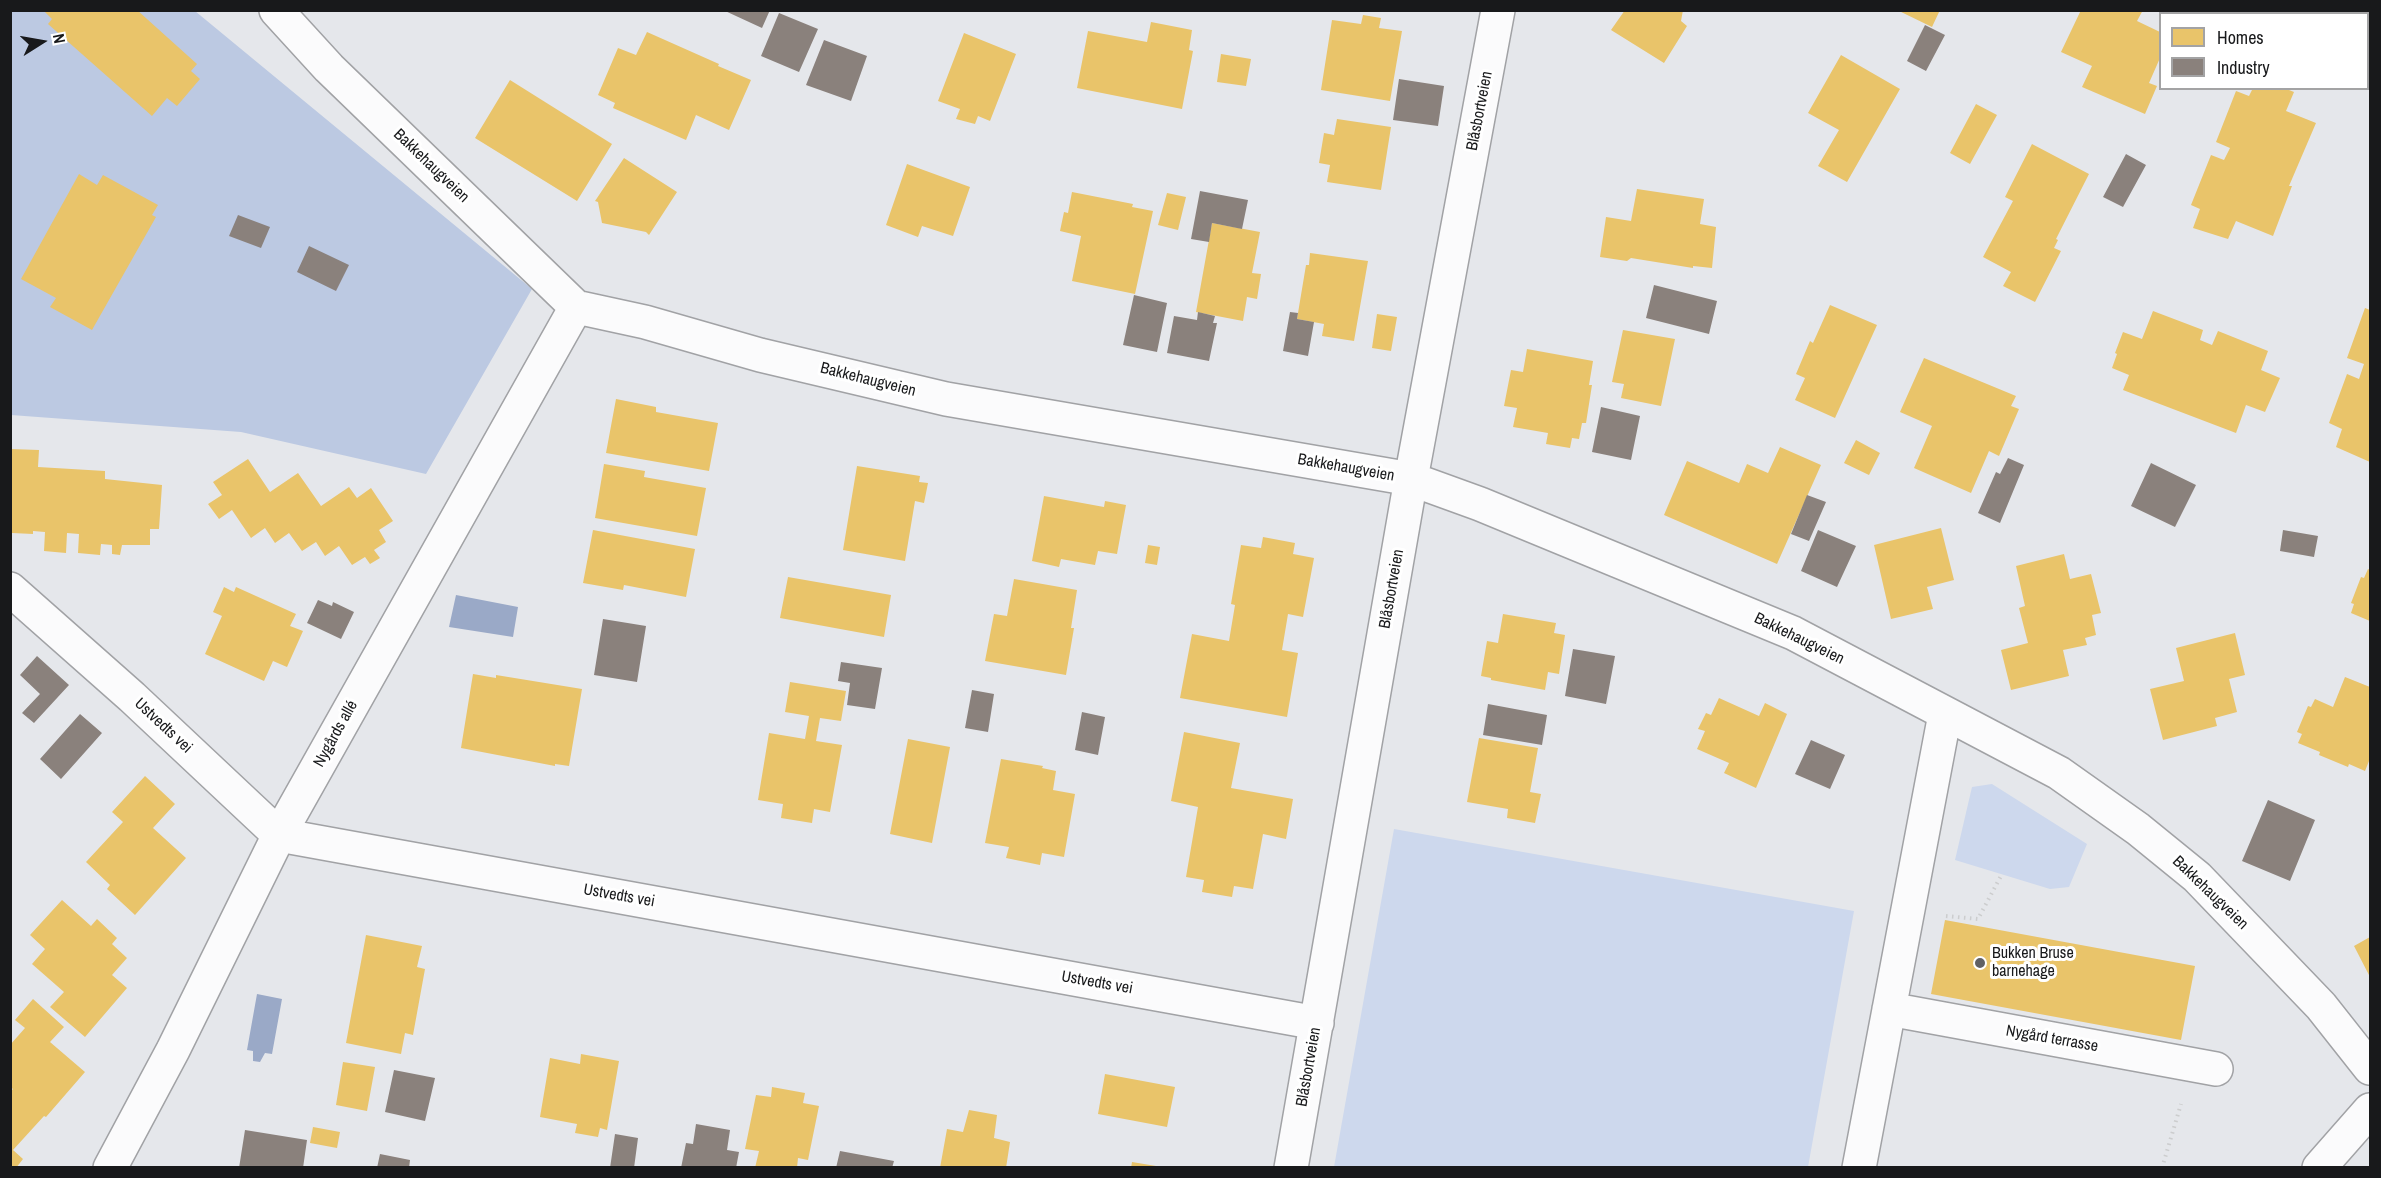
<!DOCTYPE html>
<meta charset="utf-8">
<style>
body{margin:0}
#map{position:relative;width:2381px;height:1178px;overflow:hidden;background:#e5e7eb;font-family:"Archivo Narrow",sans-serif}
canvas{display:block}
.frame{position:absolute;inset:0;border:12px solid #18191b;pointer-events:none}
.legend{position:absolute;left:2159px;top:12px;width:210px;height:78px;box-sizing:border-box;background:#fff;border:2px solid #a3a3a4;margin:0;padding:8px 10px;list-style:none;font-size:18px;color:#18191b}
.legend li{display:flex;align-items:center;gap:12px;height:30px}
.legend b{width:30px;border:2px solid #a3a3a4}
.north{position:absolute;left:12px;top:12px;width:60px;height:60px;-webkit-text-stroke:4px #fff;paint-order:stroke;rotate:79deg;font-size:16px;font-weight:700;line-height:24px;text-align:center;color:#18191b}
.north::after{content:'';display:block;margin:auto;width:21px;height:27px;background:#18191b;clip-path:polygon(50% 0,100% 100%,50% 72%,0 100%)}
</style>
<div id="map">
<canvas width="2381" height="1178"></canvas>
<div class="frame"></div>
<ul class="legend">
<li><b style="height:16px;background:#e9c46a"></b>Homes</li>
<li><b style="height:16px;background:#8a817c"></b>Industry</li>
</ul>
<div class="north">N</div>
</div>
<script>
const ctx = document.querySelector('canvas').getContext('2d');
ctx.lineJoin = 'round';
function paint(path, color) {
  ctx.fillStyle = color;
  ctx.fill(path, 'evenodd');
}
function poly(rows) {
  const path = new Path2D();
  for (const r of rows) {
    path.moveTo(r[0], r[1]);
    for (let i = 2; i < r.length; i += 2) path.lineTo(r[i], r[i + 1]);
  }
  return path;
}
function trace(path, color, width, dash) {
  ctx.strokeStyle = color;
  ctx.lineWidth = width;
  ctx.lineCap = dash ? 'butt' : 'round';
  ctx.setLineDash(dash || []);
  ctx.stroke(path);
}
function drawText(font, color, halo, rows, align = 'center') {
  ctx.font = font + ' "Archivo Narrow",sans-serif';
  ctx.lineWidth = 6;
  ctx.setLineDash([]);
  ctx.textBaseline = 'middle';
  ctx.strokeStyle = halo;
  ctx.fillStyle = color;
  for (const [text, x, y, turn = 0] of rows) {
    ctx.save();
    ctx.translate(x, y);
    ctx.rotate((+turn || 0) * Math.PI / 180);
    ctx.textAlign = isNaN(turn) ? turn : align;
    if (halo) ctx.strokeText(text, 0, 0);
    ctx.fillText(text, 0, 0);
    ctx.restore();
  }
}
const green = poly([
 [1992,784,2087,844,2069,887,2050,889,1955,860,1972,787],
 [1394,829,1854,911,1808,1167,1334,1167]
]);
const forest = poly([
 [10,11,195,11,532,289,426,474,241,432,11,415]
]);
const water = poly([
 [456,595,518,607,513,637,449,627],
 [257,994,282,999,272,1054,265,1053,260,1062,253,1061,253,1051,247,1050]
]);
const homes = poly([
 [43,10,137,10,197,64,191,71,200,79,177,106,167,98,152,116,48,24,52,19],
 [1625,10,1683,10,1681,21,1687,26,1664,63,1611,30],
 [1897,10,1940,10,1932,27],
 [2081,10,2143,10,2137,21,2160,32,2160,58,2149,83,2157,86,2145,114,2082,87,2092,66,2061,52],
 [1363,15,1381,18,1379,28,1402,31,1390,101,1321,90,1332,20,1361,24],
 [1151,22,1192,30,1189,50,1193,51,1182,109,1077,88,1088,31,1147,42],
 [647,32,719,64,718,66,751,80,729,130,696,115,686,140,613,108,615,103,598,95,618,48,636,55],
 [964,33,1016,54,990,121,978,116,975,124,956,119,960,109,938,101],
 [1221,54,1251,59,1246,86,1217,82],
 [1841,55,1900,89,1847,182,1818,166,1839,130,1808,113],
 [510,80,612,144,577,201,475,138],
 [2253,88,2284,88,2294,92,2286,111,2316,123,2289,186,2292,186,2273,236,2236,221,2228,239,2193,228,2200,209,2191,205,2211,155,2224,160,2230,148,2216,142,2236,91,2249,96],
 [1976,104,1997,115,1970,164,1950,153],
 [1337,119,1391,127,1381,190,1327,182,1330,165,1319,163,1324,133,1334,135],
 [2032,144,2089,174,2056,239,2058,240,2054,248,2061,251,2035,302,2003,286,2011,272,1983,257,2013,201,2005,197],
 [624,158,677,192,649,235,646,232,602,223,598,202,595,201],
 [907,164,970,187,953,236,922,226,918,237,886,225],
 [79,174,97,185,103,175,158,205,152,215,156,217,92,330,50,307,56,298,21,279],
 [1637,189,1704,199,1700,224,1716,227,1712,268,1693,266,1693,268,1631,258,1627,261,1600,257,1606,217,1631,221],
 [1072,192,1133,204,1132,207,1153,211,1135,294,1072,281,1081,236,1060,231,1064,212,1068,213],
 [1167,193,1186,197,1178,230,1158,225],
 [1212,223,1260,232,1252,273,1261,274,1257,299,1247,297,1243,321,1196,312],
 [1310,253,1368,261,1354,341,1322,336,1324,324,1297,319,1306,265,1309,265],
 [1830,305,1877,325,1835,418,1795,400,1805,378,1796,374,1810,341,1813,343],
 [2365,308,2370,310,2370,462,2336,447,2342,429,2329,423,2347,374,2359,379,2364,364,2347,358],
 [2153,311,2203,330,2200,340,2212,345,2218,331,2268,351,2261,370,2280,378,2265,412,2246,405,2236,433,2123,390,2129,375,2112,368,2117,354,2115,353,2123,332,2142,339],
 [1377,314,1397,317,1391,351,1372,348],
 [1623,330,1675,339,1661,406,1621,398,1624,384,1612,382],
 [1527,349,1593,361,1589,385,1592,385,1586,423,1582,423,1579,439,1572,438,1570,448,1546,444,1548,433,1513,427,1517,408,1504,406,1511,370,1523,372],
 [1924,358,2016,396,2011,406,2019,409,1999,456,1989,451,1971,493,1914,468,1932,426,1900,412],
 [616,399,656,407,656,412,718,423,709,471,606,453],
 [1856,440,1880,453,1869,475,1844,463],
 [1780,447,1821,465,1777,564,1664,515,1687,461,1739,483,1747,464,1768,473],
 [10,449,39,450,38,467,105,471,105,479,162,485,159,529,150,529,150,545,122,545,120,555,112,554,112,545,101,544,100,555,78,553,79,534,67,533,66,553,44,551,45,532,33,531,33,534,12,533],
 [248,459,270,492,298,473,321,506,349,487,357,498,371,488,393,521,379,530,386,542,374,550,380,558,370,564,365,557,352,565,339,546,325,556,316,542,302,551,289,533,275,543,265,528,251,538,232,510,219,519,208,504,222,495,213,482],
 [604,464,645,471,644,477,706,488,697,536,595,518],
 [857,466,920,476,919,482,928,483,924,503,915,501,905,561,843,550],
 [1044,496,1104,507,1105,501,1126,505,1117,554,1098,551,1095,565,1061,559,1059,567,1032,561],
 [1941,528,1954,580,1927,587,1933,609,1891,619,1874,545],
 [593,530,695,549,686,597,624,585,623,590,583,583],
 [1263,537,1295,543,1293,554,1314,558,1303,617,1288,614,1282,650,1298,653,1287,717,1180,698,1192,634,1229,641,1235,605,1231,604,1241,545,1261,548],
 [1148,545,1160,547,1157,565,1145,563],
 [2064,554,2070,579,2091,574,2101,613,2092,615,2096,635,2085,638,2087,645,2063,650,2069,676,2011,690,2001,650,2028,643,2019,608,2025,606,2016,566],
 [2368,569,2370,570,2370,621,2351,613,2354,604,2351,603,2361,577,2364,578],
 [788,577,891,595,884,637,780,618],
 [1014,579,1077,590,1071,628,1074,628,1066,675,985,661,994,614,1007,616],
 [224,587,234,592,236,587,296,614,290,626,303,631,287,667,273,661,264,681,205,654,222,616,213,612],
 [1503,614,1556,623,1554,633,1565,635,1559,674,1548,672,1545,690,1491,680,1491,678,1481,676,1487,641,1498,643],
 [2235,633,2245,675,2229,679,2237,712,2215,718,2217,726,2163,740,2150,689,2184,681,2176,648],
 [473,674,496,678,496,675,582,689,569,766,555,764,555,766,461,748],
 [2345,677,2370,687,2370,762,2369,761,2365,771,2349,764,2348,767,2319,755,2320,752,2298,743,2302,734,2297,732,2308,706,2311,707,2315,699,2333,707],
 [790,682,846,691,841,721,820,718,816,741,842,745,830,812,814,809,812,823,781,818,783,804,758,800,769,733,805,739,809,716,785,712],
 [1719,698,1759,716,1765,703,1787,714,1756,788,1724,773,1729,763,1697,749,1705,731,1698,729,1706,713,1711,715],
 [1184,732,1240,743,1231,788,1293,799,1286,839,1263,834,1253,889,1234,886,1232,897,1202,892,1204,880,1186,877,1198,807,1171,801],
 [1479,738,1538,748,1530,792,1541,794,1535,823,1507,818,1508,809,1467,802],
 [908,739,950,747,932,843,890,834],
 [1001,759,1043,766,1042,768,1056,771,1053,790,1075,794,1064,857,1042,853,1040,865,1006,858,1009,847,985,843],
 [145,776,175,804,153,828,186,858,135,915,107,889,110,885,86,862,123,822,112,812],
 [62,900,91,926,97,919,117,938,112,944,127,958,112,975,127,988,85,1037,50,1007,64,992,32,964,45,949,30,935],
 [1945,920,2195,966,2181,1040,1931,994],
 [366,935,422,946,417,967,425,969,413,1035,405,1033,401,1054,346,1043],
 [2370,937,2370,977,2354,946],
 [33,999,64,1027,50,1042,85,1072,46,1117,44,1116,13,1150,23,1159,16,1168,10,1168,10,1092,13,1089,10,1087,10,1045,25,1028,15,1020],
 [581,1054,619,1061,607,1130,600,1128,598,1137,575,1133,577,1124,540,1117,550,1058,580,1064],
 [343,1062,375,1067,367,1111,336,1105],
 [1105,1074,1175,1087,1167,1127,1098,1114],
 [772,1087,805,1093,803,1103,819,1106,808,1160,798,1158,797,1168,755,1168,759,1151,745,1149,756,1095,771,1097],
 [969,1110,997,1115,994,1138,1010,1142,1006,1168,940,1168,947,1129,963,1132],
 [313,1127,340,1132,337,1148,310,1143],
 [1132,1162,1156,1166,1156,1168,1131,1168]
]);
const industry = poly([
 [723,10,770,10,762,28],
 [779,13,818,29,799,72,761,56],
 [1925,25,1945,35,1926,71,1907,61],
 [824,40,867,56,851,101,806,85],
 [1399,79,1444,86,1438,126,1393,120],
 [2126,154,2146,165,2123,207,2103,197],
 [1200,191,1248,200,1242,229,1212,223,1209,242,1191,239],
 [238,215,270,227,261,248,229,236],
 [309,246,349,265,336,291,297,272],
 [1654,285,1717,301,1709,334,1646,318],
 [1134,295,1167,303,1157,352,1123,345],
 [1198,312,1215,316,1213,323,1217,323,1209,361,1167,353,1174,316,1197,320],
 [1290,312,1298,313,1297,319,1314,322,1308,356,1283,351],
 [1601,407,1640,416,1631,460,1592,452],
 [2008,458,2024,465,2000,523,1978,513,1996,472,2000,474],
 [2151,463,2196,485,2175,527,2131,506],
 [1807,495,1826,502,1809,541,1791,534],
 [1818,530,1856,546,1837,587,1801,571],
 [2283,530,2318,536,2314,557,2280,551],
 [318,600,332,606,333,602,354,612,341,639,307,623],
 [603,619,646,626,637,682,594,675],
 [1573,649,1615,656,1606,704,1565,696],
 [37,656,69,685,34,723,22,713,40,694,20,675],
 [841,662,882,668,875,709,847,705,850,683,838,681],
 [972,690,994,694,988,732,965,728],
 [1488,704,1547,715,1542,745,1483,735],
 [1082,712,1105,717,1098,755,1075,750],
 [80,714,102,733,61,779,40,759],
 [1811,740,1845,755,1830,789,1795,774],
 [2268,800,2315,820,2290,881,2242,861],
 [394,1070,435,1078,425,1121,385,1112],
 [696,1124,730,1130,727,1150,739,1152,736,1168,681,1168,686,1143,693,1144],
 [245,1130,307,1140,303,1168,239,1168],
 [615,1134,638,1138,634,1168,610,1168],
 [840,1151,894,1161,892,1168,836,1168],
 [380,1154,410,1160,409,1168,377,1168]
]);
const path = poly([
 [1946,916,1978,919,2002,874],
 [2162,1168,2181,1104]
]);
const minor = poly([
 [276,10,329,68,576,307,645,322,760,355,946,399,1411,479,1480,504,1793,633,2059,773,2138,829,2197,877,2321,1006,2370,1068],
 [2317,10,2323,14],
 [2368,35,2370,37],
 [10,589,132,697,279,835,1317,1023],
 [1889,1009,2216,1069],
 [110,1168,173,1050,279,835,576,307],
 [1291,1168,1411,479,1498,10],
 [1859,1168,1945,714],
 [2319,1168,2370,1110]
]);
const markers = [
 [1980,963,6,"#606164"]
];
const streetNames = [
 ["Blåsbortveien",1480,111,-79],
 ["Bakkehaugveien",431,166,44],
 ["Bakkehaugveien",868,380,14],
 ["Bakkehaugveien",1346,468,10],
 ["Blåsbortveien",1392,589,-80],
 ["Bakkehaugveien",1799,639,26],
 ["Ustvedts vei",163,726,43],
 ["Nygårds allé",336,734,-61],
 ["Bakkehaugveien",2210,893,44],
 ["Ustvedts vei",619,896,10],
 ["Ustvedts vei",1097,983,10],
 ["Nygård terrasse",2052,1039,10],
 ["Blåsbortveien",1309,1067,-80]
];
const poiNames = [
 ["Bukken Bruse",1992,954],
 ["barnehage",1992,972]
];
paint(green, '#cdd8ed');
paint(forest, '#bcc9e2');
paint(water, '#9aa9c7');
paint(homes, '#e9c46a');
paint(industry, '#8a817c');
trace(minor, '#a1a2a5', 36);
trace(path, '#cccdce', 4, [1.5, 4.5]);
trace(minor, '#fbfbfc', 33);
for (const [x, y, r, color] of markers) {
  const dot = new Path2D();
  dot.arc(x, y, r, 0, 2 * Math.PI);
  ctx.fillStyle = color;
  ctx.fill(dot);
  trace(dot, '#fff', 2);
}
drawText('16px', '#18191b', '#fff', streetNames);
drawText('16px', '#18191b', '#fff', poiNames, 'left');
</script>
